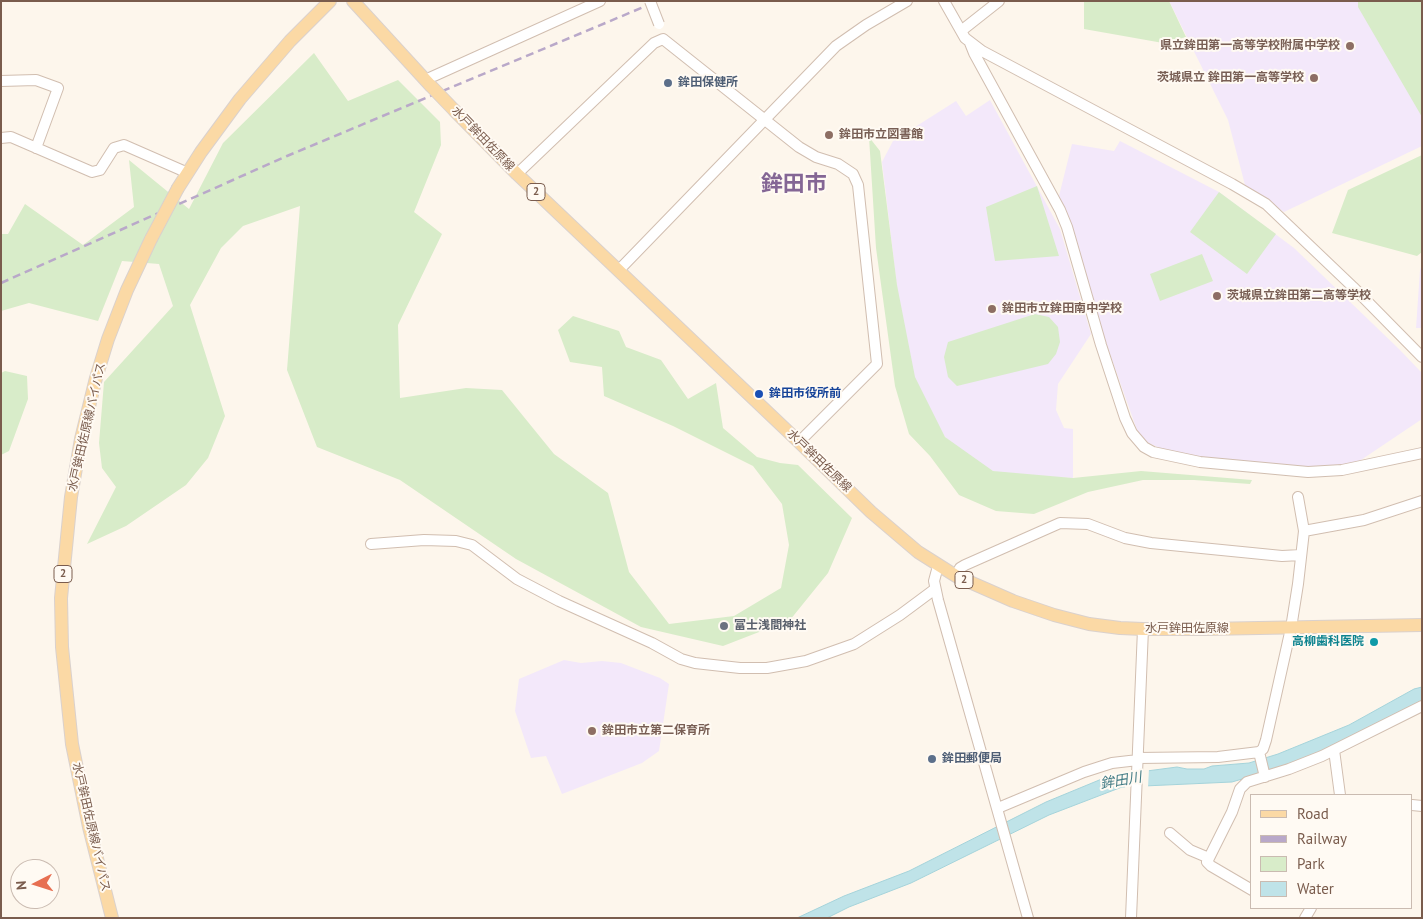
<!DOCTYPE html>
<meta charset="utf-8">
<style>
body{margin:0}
#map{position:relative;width:1423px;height:919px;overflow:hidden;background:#fdf6ec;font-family:"PT Sans",sans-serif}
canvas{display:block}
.frame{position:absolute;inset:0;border:2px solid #7a5c4d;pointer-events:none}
.legend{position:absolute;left:1250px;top:794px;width:162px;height:115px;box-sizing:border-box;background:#fffaf3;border:1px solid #cabbb1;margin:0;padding:6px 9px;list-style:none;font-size:15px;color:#7a5c4d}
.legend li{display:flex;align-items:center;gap:10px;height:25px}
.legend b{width:25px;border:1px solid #cabbb1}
.north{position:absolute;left:10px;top:859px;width:50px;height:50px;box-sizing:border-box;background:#fffaf3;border:1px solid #cabbb1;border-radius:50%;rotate:265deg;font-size:14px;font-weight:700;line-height:20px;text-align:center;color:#7a5c4d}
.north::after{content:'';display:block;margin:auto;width:18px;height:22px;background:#e76f51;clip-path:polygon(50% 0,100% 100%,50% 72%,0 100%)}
</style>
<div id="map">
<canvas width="1423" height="919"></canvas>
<div class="frame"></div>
<ul class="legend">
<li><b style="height:6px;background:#fbd9a5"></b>Road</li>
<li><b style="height:6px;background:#b9a8c9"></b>Railway</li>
<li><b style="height:14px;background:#d8ecc9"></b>Park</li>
<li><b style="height:14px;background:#bfe3e8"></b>Water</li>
</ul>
<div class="north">N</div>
</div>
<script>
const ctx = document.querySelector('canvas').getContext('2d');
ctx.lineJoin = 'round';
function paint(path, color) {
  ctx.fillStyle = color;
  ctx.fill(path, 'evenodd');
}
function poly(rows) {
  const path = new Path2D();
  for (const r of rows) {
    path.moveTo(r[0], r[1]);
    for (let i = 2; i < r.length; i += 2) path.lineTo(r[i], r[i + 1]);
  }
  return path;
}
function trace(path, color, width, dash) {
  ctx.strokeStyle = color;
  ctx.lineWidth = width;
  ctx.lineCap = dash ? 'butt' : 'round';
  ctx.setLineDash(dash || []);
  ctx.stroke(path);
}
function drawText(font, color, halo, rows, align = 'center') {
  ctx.font = font + ' "PT Sans","Noto Sans JP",sans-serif';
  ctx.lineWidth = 4;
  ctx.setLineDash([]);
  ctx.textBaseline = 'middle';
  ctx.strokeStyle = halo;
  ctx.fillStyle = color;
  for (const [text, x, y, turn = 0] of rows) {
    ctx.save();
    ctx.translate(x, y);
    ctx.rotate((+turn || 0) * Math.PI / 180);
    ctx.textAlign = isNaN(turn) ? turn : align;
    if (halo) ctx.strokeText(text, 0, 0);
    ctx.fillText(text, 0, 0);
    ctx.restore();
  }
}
const education = poly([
 [1169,1,1422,1,1422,146,1284,212,1245,185,1228,120],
 [990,100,1060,229,1091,334,1058,384,1056,410,1064,428,1073,429,1073,478,1007,475,976,466,951,445,930,416,905,354,882,162,893,141,956,101,966,116],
 [1120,141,1219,192,1294,248,1399,349,1422,373,1422,419,1355,464,1317,468,1195,457,1162,449,1144,441,1137,430,1106,343,1071,227,1059,196,1072,144,1114,151],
 [1422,264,1422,328,1416,328,1420,270],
 [564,660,581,663,602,661,621,663,660,678,669,684,659,751,642,763,562,794,546,756,531,758,515,711,519,679]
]);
const green = poly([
 [1084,1,1169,1,1186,37,1163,43,1084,29],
 [1358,1,1422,1,1422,117,1358,7],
 [314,53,348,101,398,80,440,122,441,145,414,212,442,234,398,325,400,398,466,388,502,390,554,454,608,493,629,572,669,624,734,616,781,588,789,545,782,504,753,466,673,426,604,396,602,367,570,362,558,330,573,316,619,331,626,347,661,360,688,399,716,383,723,428,757,457,780,463,798,465,852,518,828,573,790,620,723,646,641,627,516,559,400,480,317,447,287,370,300,206,243,226,221,248,190,305,225,416,208,458,186,485,126,526,87,544,116,487,102,468,99,443,104,382,173,306,159,264,122,261,98,321,29,303,1,311,1,234,8,234,25,204,83,245,134,207,129,160,189,209,223,143],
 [869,137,880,151,897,285,915,377,945,437,993,471,1073,478,1141,471,1252,480,1250,484,1194,480,1143,480,1088,492,1034,514,996,511,959,495,930,456,909,434,895,386,876,248],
 [1422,155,1422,252,1417,256,1332,233,1348,190],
 [1037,186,1059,256,995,261,986,207],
 [1219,192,1276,234,1247,274,1190,232],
 [1202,254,1213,281,1160,301,1150,274],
 [1035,314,1049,317,1058,327,1060,342,1056,354,1048,364,957,386,948,377,944,357,948,342],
 [5,371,27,376,28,399,9,451,1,455,1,373]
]);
const water = poly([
 [1422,687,1422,704,1303,761,1232,782,1122,787,1049,815,911,883,849,907,827,918,797,918,844,896,909,871,1046,802,1109,776,1177,767,1187,769,1204,769,1212,766,1249,763,1278,754,1349,725,1414,689,1422,687]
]);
const pier = poly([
 [1149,769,1148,787,1125,789,1126,772]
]);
const minor = poly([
 [944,1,965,38,982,51,1232,184,1266,204,1353,287,1422,357],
 [961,31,999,1],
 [970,43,974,53,1060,210,1067,227,1101,345,1125,418,1132,433,1144,447,1153,452,1200,462,1308,472,1342,470,1422,453],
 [425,80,600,1],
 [1,81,36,80,58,88,36,148],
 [1,138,11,137,92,172,100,170,114,148,124,145,188,173],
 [517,174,654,43,663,39,799,147,816,157,838,164,853,174,858,185,877,364,799,442],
 [619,270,836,46,866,25,907,1],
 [1298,497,1304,531],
 [371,544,424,540,456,541,472,545,517,579,559,601,652,643,681,659,695,663,740,668,767,668,806,661,854,644,900,615,935,589],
 [938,566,934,581,938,600,1028,918],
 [956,576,960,568,965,565,1060,523,1088,524,1125,538,1151,543,1282,556,1301,555],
 [1334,750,1340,795],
 [1259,752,1265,777],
 [1138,758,1218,757,1259,752,1263,749,1266,740,1291,628,1298,584,1304,531,1364,520,1422,501],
 [1412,805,1422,806],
 [998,808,1084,772,1112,763,1138,760],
 [1170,833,1190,850,1209,858,1207,862,1211,866,1252,890],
 [1209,858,1232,812,1240,789,1247,782,1289,769,1322,756,1422,706],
 [1131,918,1143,629],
 [1305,918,1311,908]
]);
const major = poly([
 [353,1,430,85],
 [455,111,517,174,799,442,871,512,918,552,956,576,1013,601,1054,615,1089,624,1120,628,1143,629,1205,629,1422,625],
 [178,188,201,152,240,99,290,41,330,1],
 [112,918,89,827,72,744,62,647,61,598,71,497,81,439,96,378,108,339,127,290,151,239]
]);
const rail = poly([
 [1,283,287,156,658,1]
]);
const minorBridge = poly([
 [650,1,659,24]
]);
const majorBridge = poly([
 [430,85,455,111],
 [151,239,178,188]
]);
const markers = [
 [1350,46,5,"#8d6e63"],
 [1314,78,5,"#8d6e63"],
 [668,83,5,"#5c6f8a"],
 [829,135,5,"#8d6e63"],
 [1217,296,5,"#8d6e63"],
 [992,309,5,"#8d6e63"],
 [759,394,5,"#1a4fb4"],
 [724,626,5,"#6b7280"],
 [1374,642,5,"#0f9aa8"],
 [592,731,5,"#8d6e63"],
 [932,759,5,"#5c6f8a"]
];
const shields = [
 [536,192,18],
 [63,574,18],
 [964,580,18]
];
const shieldNames = [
 ["2",536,192],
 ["2",63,574],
 ["2",964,580]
];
const educationNames = [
 ["県立鉾田第一高等学校附属中学校",1340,46,"right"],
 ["茨城県立 鉾田第一高等学校",1304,78,"right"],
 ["鉾田市立図書館",839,135],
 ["茨城県立鉾田第二高等学校",1227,296],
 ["鉾田市立鉾田南中学校",1002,309],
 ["鉾田市立第二保育所",602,731]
];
const serviceNames = [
 ["鉾田保健所",678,83],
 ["鉾田郵便局",942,759]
];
const streetNames = [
 ["水戸鉾田佐原線",483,139,46],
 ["水戸鉾田佐原線バイパス",87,427,-77],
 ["水戸鉾田佐原線",819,461,44],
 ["水戸鉾田佐原線",1187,629],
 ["水戸鉾田佐原線バイパス",91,827,77]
];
const transitNames = [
 ["鉾田市役所前",769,394]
];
const worshipNames = [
 ["富士浅間神社",734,626]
];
const cultureNames = [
 ["高柳歯科医院",1364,642]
];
const waterNames = [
 ["鉾田川",1121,781,-10]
];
const townNames = [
 ["鉾田市",794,185]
];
paint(education, '#f3e8fa');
paint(green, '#d8ecc9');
paint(water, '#bfe3e8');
trace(water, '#a5d3da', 1);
paint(pier, '#fdf6ec');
trace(minor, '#d1beb0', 12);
trace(major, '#dad1cd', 14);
trace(minor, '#fff', 10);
trace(major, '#fbd9a5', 12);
trace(rail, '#b9a8c9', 2.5, [8, 5]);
trace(minorBridge, '#d1beb0', 12, []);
trace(majorBridge, '#dad1cd', 14, []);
trace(minorBridge, '#fff', 10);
trace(majorBridge, '#fbd9a5', 12);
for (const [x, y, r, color] of markers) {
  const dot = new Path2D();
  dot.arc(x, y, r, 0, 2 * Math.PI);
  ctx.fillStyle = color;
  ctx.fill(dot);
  trace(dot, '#fffaf3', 2);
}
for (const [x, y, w] of shields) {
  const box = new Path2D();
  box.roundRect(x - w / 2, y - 8.5, w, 17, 4);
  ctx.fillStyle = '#fffaf3';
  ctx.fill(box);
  trace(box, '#7a5c4d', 1);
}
drawText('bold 11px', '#7a5c4d', null, shieldNames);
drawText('bold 12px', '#785e54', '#fffaf3', educationNames, 'left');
drawText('bold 12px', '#4e5e75', '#fffaf3', serviceNames, 'left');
drawText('12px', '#7a5c4d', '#fffaf3', streetNames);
drawText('bold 12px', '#164399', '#fffaf3', transitNames, 'left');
drawText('bold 12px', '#5b616d', '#fffaf3', worshipNames, 'left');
drawText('bold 12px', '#0d838f', '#fffaf3', cultureNames, 'right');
drawText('italic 14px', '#437c86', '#fffaf3', waterNames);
drawText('bold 22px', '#846695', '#fffaf3', townNames);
</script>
